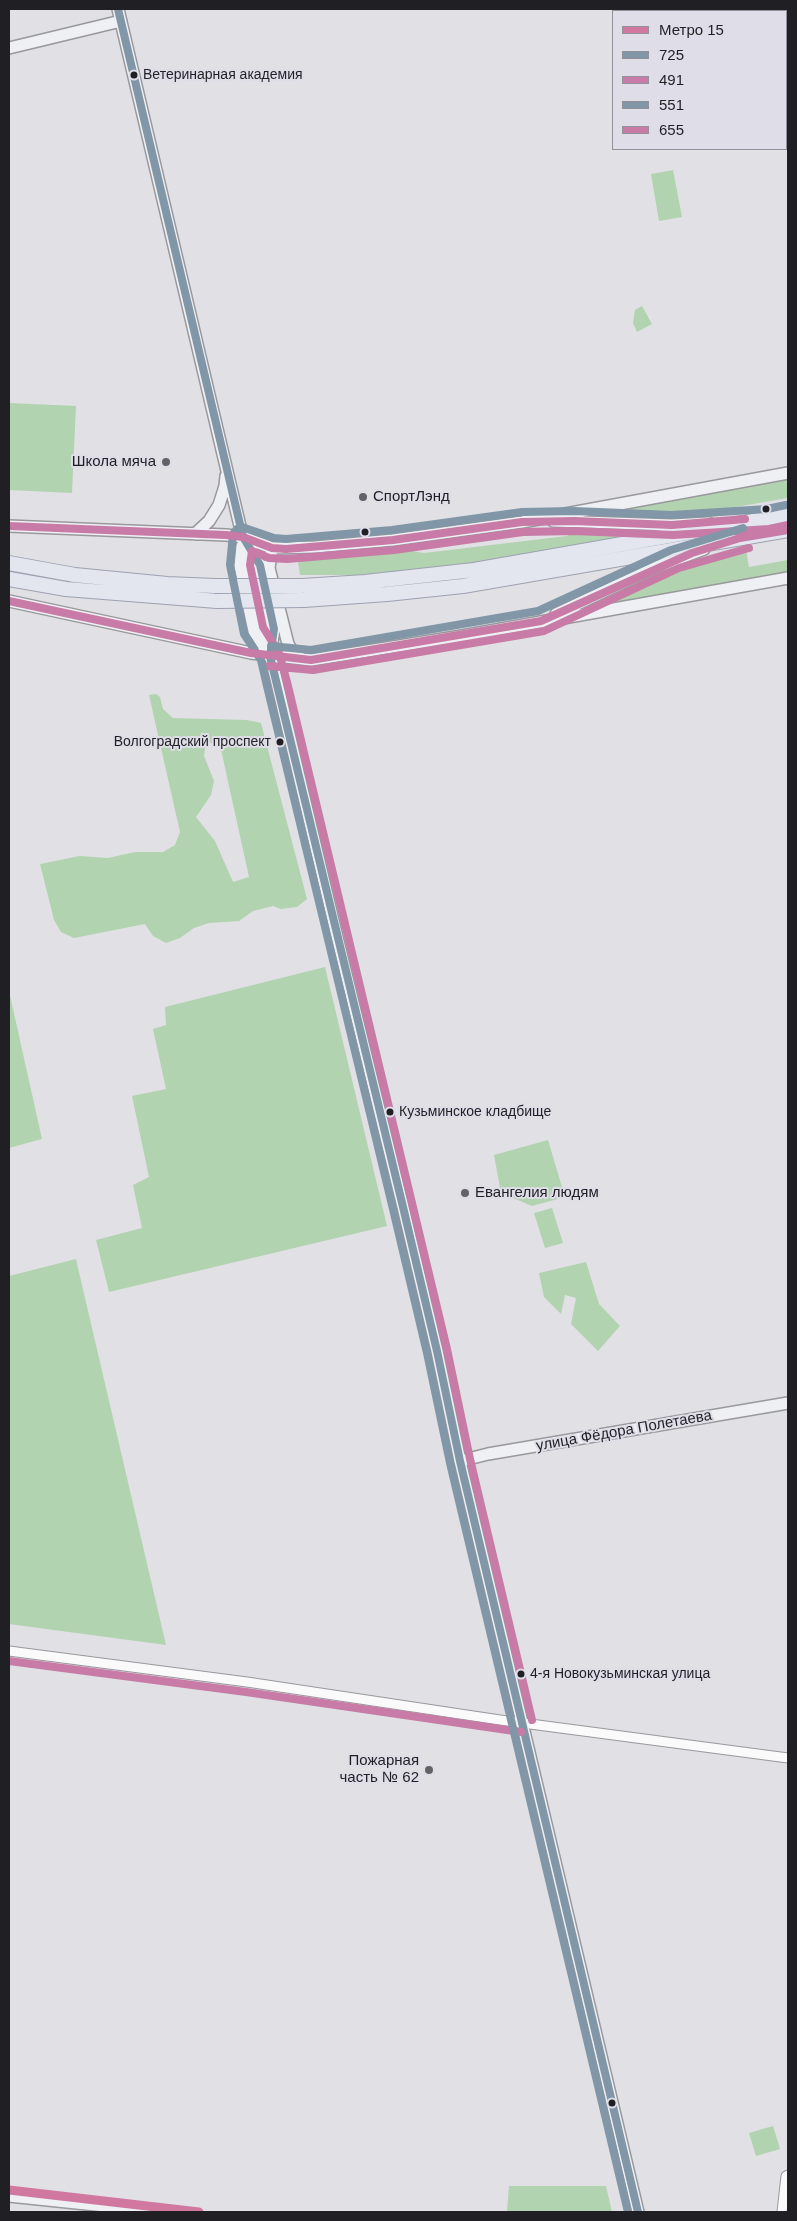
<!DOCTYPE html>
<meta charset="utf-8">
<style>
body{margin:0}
#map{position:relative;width:797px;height:2221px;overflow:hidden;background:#e0e0e5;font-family:Arial,sans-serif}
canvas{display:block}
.frame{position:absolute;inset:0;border:10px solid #201f23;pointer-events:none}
.legend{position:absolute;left:612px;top:10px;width:175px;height:140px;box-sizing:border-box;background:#dedde8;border:1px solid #929199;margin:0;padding:6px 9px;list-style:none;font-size:15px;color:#201f23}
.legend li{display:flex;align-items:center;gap:10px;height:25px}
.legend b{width:25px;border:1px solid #929199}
</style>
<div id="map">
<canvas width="797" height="2221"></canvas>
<div class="frame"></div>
<ul class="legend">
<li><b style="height:6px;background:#d178a0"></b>Метро 15</li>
<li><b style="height:6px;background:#8196a7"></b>725</li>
<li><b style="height:6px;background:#c77ba6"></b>491</li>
<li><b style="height:6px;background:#8196a7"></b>551</li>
<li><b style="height:6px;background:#c77ba6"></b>655</li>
</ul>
</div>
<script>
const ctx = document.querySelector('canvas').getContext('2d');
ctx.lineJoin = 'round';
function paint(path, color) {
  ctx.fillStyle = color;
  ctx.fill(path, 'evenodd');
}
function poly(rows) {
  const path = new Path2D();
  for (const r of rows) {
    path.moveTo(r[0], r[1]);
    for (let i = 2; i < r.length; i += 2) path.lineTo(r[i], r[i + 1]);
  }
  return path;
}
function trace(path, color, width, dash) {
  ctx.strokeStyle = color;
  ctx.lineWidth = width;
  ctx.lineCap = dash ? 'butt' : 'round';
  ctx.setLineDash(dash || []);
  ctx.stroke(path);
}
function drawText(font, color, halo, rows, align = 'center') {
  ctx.font = font + ' Arial,sans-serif';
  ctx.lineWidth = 4;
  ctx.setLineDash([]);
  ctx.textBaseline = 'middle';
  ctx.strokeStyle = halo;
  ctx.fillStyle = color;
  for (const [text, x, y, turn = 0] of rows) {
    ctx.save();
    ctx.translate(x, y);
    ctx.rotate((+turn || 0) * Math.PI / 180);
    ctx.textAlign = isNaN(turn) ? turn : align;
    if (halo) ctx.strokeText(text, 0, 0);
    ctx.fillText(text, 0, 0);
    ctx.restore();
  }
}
const green = poly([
 [673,170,682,217,659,221,651,174],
 [642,306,652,324,637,332,633,323,635,310],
 [9,403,76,406,72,493,9,490],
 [788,479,788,498,730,508,731,514,685,522,575,516],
 [578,527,664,530,507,558,441,568,359,575,300,575,297,555,412,551,424,553,567,536],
 [746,550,749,567,788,560,788,574,595,607,591,602,683,561],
 [156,694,160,697,163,709,173,718,247,720,261,723,307,899,297,907,281,909,273,906,253,911,239,921,209,923,194,928,180,938,166,943,153,936,145,924,74,938,61,932,54,920,40,864,80,856,108,858,135,852,163,852,175,845,180,832,149,695],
 [206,742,220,745,249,877,233,882,215,841,196,817,211,795,214,781,204,756],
 [325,967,387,1226,109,1292,96,1240,142,1228,133,1185,149,1177,132,1096,166,1089,153,1029,166,1025,165,1007],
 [9,991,42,1139,9,1148],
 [548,1140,565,1197,532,1206,501,1193,494,1155],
 [552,1208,563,1243,545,1248,534,1213],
 [76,1259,78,1268,166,1645,9,1624,9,1276],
 [586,1262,599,1304,620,1326,598,1351,571,1324,576,1298,565,1295,561,1314,544,1297,539,1273],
 [773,2126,780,2149,756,2156,749,2133],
 [509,2186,606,2186,612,2212,507,2212]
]);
const street = poly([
 [9,1651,247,1682,500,1720,788,1758],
 [782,2212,786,2176,788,2175]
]);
const secondary = poly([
 [118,9,336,933,403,1207,437,1351,460,1461,638,2212],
 [9,48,121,21],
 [553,521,672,525,709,523],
 [9,526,226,535,243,537,272,548,315,547,393,540,522,522,788,473],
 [195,534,209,521,219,505,225,486,226,476],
 [248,545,260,565,274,629,271,649],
 [242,546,240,566,254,631,265,648],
 [272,548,269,568,288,644,292,651,302,659],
 [9,601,251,653,311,660,462,636,788,578],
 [556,614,656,567,704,549],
 [460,1461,488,1454,788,1403],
 [9,2196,163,2212]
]);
const primary = poly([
 [9,563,75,575,167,584,215,586],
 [9,579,66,589,217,601],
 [302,586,365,582,474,570,788,515],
 [304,600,387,594,463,586,788,530]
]);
const primaryBridge = poly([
 [215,586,302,586],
 [217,601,304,600]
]);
const bus1 = poly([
 [118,9,243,537,260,565,274,629,270,656,403,1207,437,1351,460,1461,638,2212]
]);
const bus2 = poly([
 [269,666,313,670,544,631,679,568,749,548],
 [9,1661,246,1692,521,1732],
 [532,1720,470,1459,447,1349,287,682,279,653,263,627,250,565,252,551,269,558,287,559,394,550,523,532,574,531,673,535,769,529,788,525]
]);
const bus3 = poly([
 [271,646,311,650,538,611,671,550,743,528],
 [628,2212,450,1463,427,1353,393,1209,267,686,261,660,244,634,230,565,233,534,237,529,242,527,274,538,286,539,392,530,522,512,574,511,672,515,767,509,786,505]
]);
const bus4 = poly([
 [9,526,226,535,243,537,272,548,286,549,393,540,522,522,574,521,672,525,745,519],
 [9,601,251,653,311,660,541,621,692,553,740,538,788,530]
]);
const metro1 = poly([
 [9,2190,199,2212]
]);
const markers = [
 [134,75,4.5,"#201f23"],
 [166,462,5,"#636367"],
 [363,497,5,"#636367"],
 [766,509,4.5,"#201f23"],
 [365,532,4.5,"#201f23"],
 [280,742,4.5,"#201f23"],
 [390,1112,4.5,"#201f23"],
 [465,1193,5,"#636367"],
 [521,1674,4.5,"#201f23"],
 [429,1770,5,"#636367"],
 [612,2103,4.5,"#201f23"]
];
const busNames = [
 ["Ветеринарная академия",143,75],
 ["Волгоградский проспект",271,742,"right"],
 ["Кузьминское кладбище",399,1112],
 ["4-я Новокузьминская улица",530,1674]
];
const poiNames = [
 ["Школа мяча",156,462],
 ["СпортЛэнд",373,497,"left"],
 ["Евангелия людям",475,1193,"left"],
 ["Пожарная",419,1761],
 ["часть № 62",419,1778]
];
const streetNames = [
 ["улица Фёдора Полетаева",624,1431,-10]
];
paint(green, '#b2d3af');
trace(street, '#99989d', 11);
trace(secondary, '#99989d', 14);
trace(primary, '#9da1b1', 16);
trace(street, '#fafafb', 9);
trace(secondary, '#eef0f4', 11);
trace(primary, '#e3e6ee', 14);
trace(primaryBridge, '#9da1b1', 16, []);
trace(primaryBridge, '#e3e6ee', 14);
trace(bus1, '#8196a7', 8);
trace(bus2, '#c77ba6', 8);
trace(bus3, '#8196a7', 8);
trace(bus4, '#c77ba6', 8);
trace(metro1, '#d178a0', 9);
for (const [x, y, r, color] of markers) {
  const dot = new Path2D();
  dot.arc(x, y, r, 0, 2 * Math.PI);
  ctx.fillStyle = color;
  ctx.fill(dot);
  trace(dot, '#dedde8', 2);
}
drawText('14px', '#201f23', '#dedde8', busNames, 'left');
drawText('15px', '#201f23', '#dedde8', poiNames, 'right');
drawText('15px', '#201f23', '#dedde8', streetNames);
</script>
